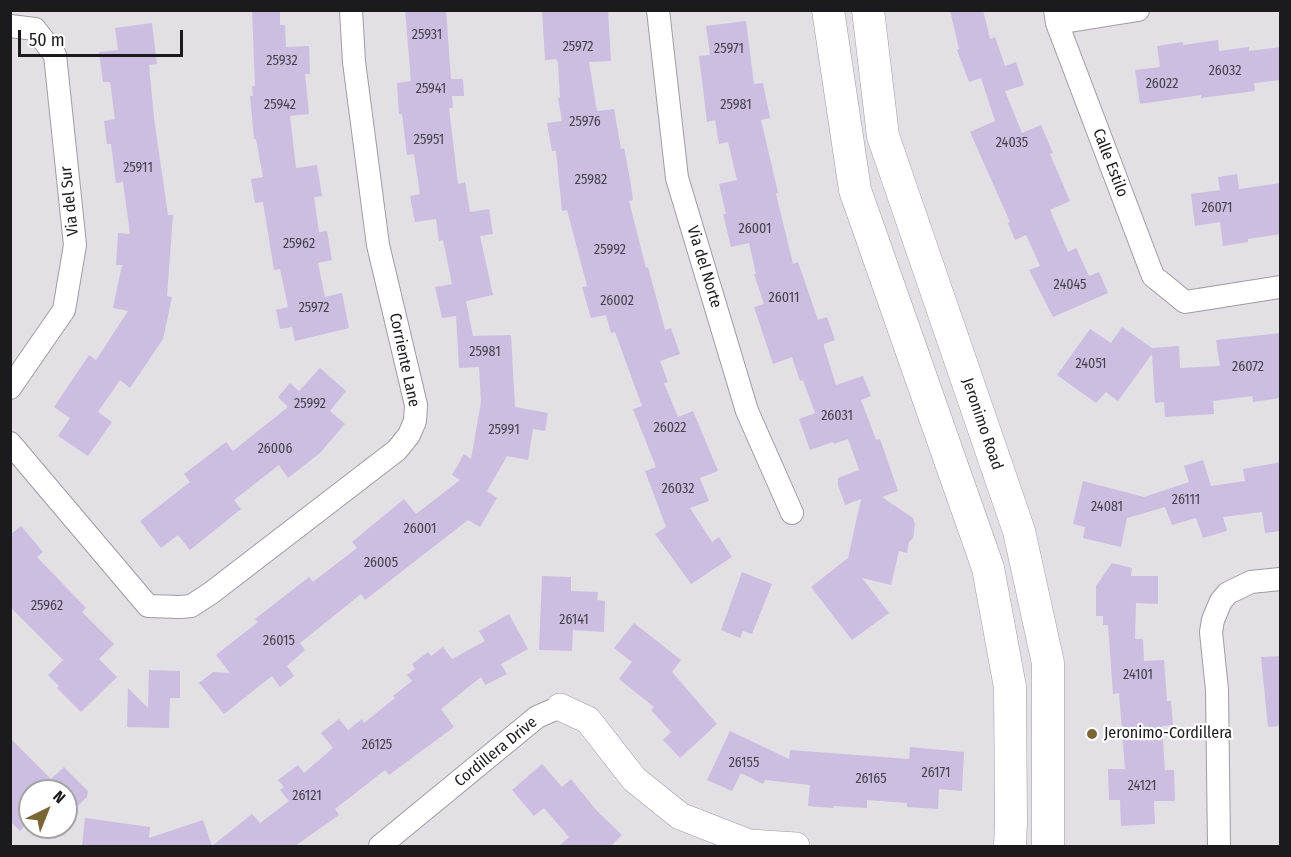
<!DOCTYPE html>
<style>
body{margin:0}
#map{position:relative;width:1291px;height:857px;overflow:hidden;background:#e2dfe5;font-family:"Fira Sans Condensed",sans-serif}
canvas{display:block}
.frame{position:absolute;inset:0;border:12px solid #1b1a1c;pointer-events:none}
.north{position:absolute;left:18px;top:779px;width:60px;height:60px;box-sizing:border-box;background:#fff;border:2px solid #a4a3a4;border-radius:50%;rotate:43deg;font-size:16px;font-weight:700;line-height:24px;text-align:center;color:#1b1a1c}
.north::after{content:'';display:block;margin:auto;width:21px;height:27px;background:#796634;clip-path:polygon(50% 0,100% 100%,50% 72%,0 100%)}
.scale{position:absolute;left:18px;top:30px;width:165px;height:27px;box-sizing:border-box;border:3px solid #1b1a1c;border-top:0;padding-left:8px;font-size:18px;line-height:21px;white-space:nowrap;color:#1b1a1c;-webkit-text-stroke:4px #fff;paint-order:stroke}
</style>
<div id="map">
<canvas width="1291" height="857"></canvas>
<div class="frame"></div>
<div class="north">N</div>
<div class="scale">50 m</div>
</div>
<script>
const ctx = document.querySelector('canvas').getContext('2d');
ctx.lineJoin = 'round';
function paint(path, color) {
  ctx.fillStyle = color;
  ctx.fill(path, 'evenodd');
}
function poly(rows) {
  const path = new Path2D();
  for (const r of rows) {
    path.moveTo(r[0], r[1]);
    for (let i = 2; i < r.length; i += 2) path.lineTo(r[i], r[i + 1]);
  }
  return path;
}
function trace(path, color, width, dash) {
  ctx.strokeStyle = color;
  ctx.lineWidth = width;
  ctx.lineCap = dash ? 'butt' : 'round';
  ctx.setLineDash(dash || []);
  ctx.stroke(path);
}
function drawText(font, color, halo, rows, align = 'center') {
  ctx.font = font + ' "Fira Sans Condensed",sans-serif';
  ctx.lineWidth = 4.5;
  ctx.setLineDash([]);
  ctx.textBaseline = 'middle';
  ctx.strokeStyle = halo;
  ctx.fillStyle = color;
  for (const [text, x, y, turn = 0] of rows) {
    ctx.save();
    ctx.translate(x, y);
    ctx.rotate((+turn || 0) * Math.PI / 180);
    ctx.textAlign = isNaN(turn) ? turn : align;
    if (halo) ctx.strokeText(text, 0, 0);
    ctx.fillText(text, 0, 0);
    ctx.restore();
  }
}
const building = poly([
 [252,10,280,10,280,25,285,25,286,47,309,46,310,74,305,74,309,114,290,116,296,168,317,165,322,196,314,197,319,232,327,231,332,260,318,263,325,297,342,293,349,328,295,341,292,327,280,329,276,310,288,307,280,269,274,270,263,202,255,203,251,179,263,177,256,139,254,139,250,96,253,96,252,86,255,86],
 [405,10,446,10,451,79,463,79,464,96,452,96,453,108,449,108,458,184,465,182,470,212,489,209,493,234,480,236,493,295,466,301,473,336,511,335,515,407,548,413,545,431,533,429,528,460,507,456,487,491,497,498,480,527,468,520,365,600,361,594,300,643,305,650,287,666,294,676,280,687,272,676,224,714,199,683,213,672,230,673,216,655,258,622,255,619,309,577,313,582,357,548,352,542,404,499,416,514,460,480,452,475,464,454,471,459,481,402,479,367,459,368,456,316,442,318,435,287,452,284,443,240,439,241,436,219,415,222,410,196,420,194,414,154,407,155,402,114,399,114,397,83,411,81],
 [542,10,608,10,611,61,589,62,597,111,614,109,621,149,624,148,630,179,633,200,629,201,646,268,648,267,665,330,671,328,680,354,660,361,668,382,664,383,678,417,693,411,718,471,700,478,709,501,690,508,712,542,719,537,732,557,691,584,655,534,666,527,645,471,656,467,633,409,642,406,615,332,611,333,606,315,591,318,582,287,587,286,567,210,562,211,556,151,552,151,547,123,562,121,558,98,560,98,558,63,556,59,545,60],
 [950,10,983,10,990,39,995,37,1005,66,1016,62,1024,85,1005,91,1022,133,1041,125,1053,153,1050,154,1070,201,1050,210,1068,252,1076,248,1089,276,1099,272,1108,293,1053,317,1029,270,1040,266,1026,235,1015,240,1008,223,1010,222,970,132,995,121,981,78,969,82,957,50,959,49],
 [746,21,754,84,763,83,770,118,761,120,776,184,778,193,776,194,793,264,798,262,818,320,827,317,835,340,824,344,824,347,836,385,863,376,871,396,861,400,876,440,880,439,898,491,882,497,913,518,915,524,913,538,909,542,907,553,899,551,891,585,862,578,889,613,852,640,811,587,848,558,861,499,845,505,838,485,838,478,859,470,848,439,834,444,833,442,810,450,799,419,815,413,803,380,800,381,792,357,773,364,754,307,764,304,754,274,756,274,749,243,731,247,723,214,726,214,719,184,737,180,728,142,719,144,715,120,707,122,699,56,710,55,706,26],
 [152,23,157,64,149,65,154,118,168,215,173,215,167,296,172,297,163,339,130,388,120,380,98,412,112,422,88,456,58,436,70,418,54,407,89,355,96,360,128,311,113,308,122,265,116,265,118,233,130,234,123,182,116,183,111,144,107,144,104,121,115,119,110,82,103,82,99,52,118,50,115,28],
 [1218,40,1219,51,1249,47,1249,51,1281,47,1281,80,1254,83,1255,91,1201,98,1201,95,1140,104,1135,70,1160,67,1157,46,1183,42,1183,45],
 [1237,174,1239,189,1281,183,1281,234,1248,239,1248,242,1223,246,1220,222,1195,226,1191,194,1220,190,1218,177],
 [1122,327,1152,348,1179,346,1180,368,1220,366,1216,340,1281,333,1281,398,1253,402,1252,396,1213,401,1214,414,1165,417,1164,402,1155,403,1152,354,1118,401,1106,392,1096,403,1057,375,1090,329,1111,343],
 [320,368,346,391,330,411,345,424,320,453,288,478,279,465,234,500,241,509,190,550,178,535,161,548,140,521,190,482,184,474,226,442,233,451,288,407,278,397,290,383,299,391],
 [1203,460,1211,486,1245,481,1243,469,1281,462,1281,531,1265,533,1262,512,1223,517,1227,531,1203,538,1196,518,1172,525,1165,507,1127,518,1121,547,1083,538,1085,527,1073,524,1083,481,1144,497,1189,482,1184,466],
 [21,526,43,552,37,557,86,608,82,612,114,644,99,659,117,677,81,712,57,688,59,686,48,675,63,660,10,607,10,535],
 [1112,563,1132,568,1131,576,1158,576,1158,604,1136,603,1135,639,1143,639,1144,661,1164,660,1167,701,1171,701,1173,725,1162,726,1165,770,1174,770,1175,801,1154,801,1155,824,1121,826,1120,800,1109,800,1108,769,1125,769,1119,693,1113,694,1108,625,1103,625,1103,616,1096,616,1096,586],
 [742,572,772,584,752,634,743,631,740,638,721,630],
 [542,576,571,577,571,591,598,592,597,600,605,601,604,632,573,630,572,651,539,650],
 [509,614,528,649,501,664,507,674,485,685,481,677,441,709,454,727,389,775,385,770,335,809,339,815,295,846,82,846,85,818,150,827,149,838,203,820,212,846,252,814,260,823,289,801,280,790,284,787,278,780,298,765,304,773,333,748,321,733,339,719,348,730,362,719,364,723,395,698,393,696,412,681,407,675,415,669,412,664,428,652,431,656,443,647,452,659,485,641,479,631],
 [634,623,681,660,672,672,717,724,680,758,663,740,671,732,651,710,654,707,619,679,632,662,614,648],
 [1281,656,1281,726,1268,727,1261,657],
 [149,670,180,671,180,698,170,698,169,728,127,727,128,688,148,708],
 [730,731,789,759,790,750,909,759,910,747,964,752,962,791,939,789,938,809,907,807,907,803,867,800,867,808,834,806,833,808,808,806,810,785,765,780,763,784,741,773,732,791,707,780],
 [10,738,51,779,64,767,88,791,87,797,66,817,66,791,30,791,30,821,20,831,10,821],
 [542,764,562,787,571,779,597,811,622,835,611,846,559,846,569,837,544,808,534,816,512,790]
]);
const minor = poly([
 [658,10,677,178,747,411,792,513],
 [1055,10,1057,23,1153,276,1185,302,1280,287],
 [1057,23,1138,10],
 [10,26,35,29,55,55,75,245,64,310,10,388],
 [10,443,148,606,180,607,191,606,211,593,397,450,409,435,415,421,416,405,378,245,354,62,351,10],
 [380,846,537,717,560,707],
 [1219,846,1217,690,1211,632,1213,620,1221,601,1228,593,1251,582,1280,579]
]);
const tertiary = poly([
 [560,707,588,720,634,779,680,816,749,843,796,846]
]);
const secondary = poly([
 [828,10,855,190,988,568,1010,687,1011,822,1010,846],
 [868,10,883,136,1019,531,1048,663,1048,846]
]);
const markers = [
 [1092,734,6,"#796634"]
];
const numberNames = [
 ["25931",427,35],
 ["25972",578,47],
 ["25971",729,49],
 ["25932",282,61],
 ["26032",1225,71],
 ["26022",1162,84],
 ["25941",431,89],
 ["25942",280,105],
 ["25981",736,105],
 ["25976",585,122],
 ["25951",429,140],
 ["24035",1012,143],
 ["25911",138,168],
 ["25982",591,180],
 ["26071",1217,208],
 ["26001",755,229],
 ["25962",299,244],
 ["25992",610,250],
 ["24045",1070,285],
 ["26011",784,298],
 ["26002",617,301],
 ["25972",314,308],
 ["25981",485,352],
 ["24051",1091,364],
 ["26072",1248,367],
 ["25992",310,404],
 ["26031",837,416],
 ["26022",670,428],
 ["25991",504,430],
 ["26006",275,449],
 ["26032",678,489],
 ["26111",1186,500],
 ["24081",1107,507],
 ["26001",420,529],
 ["26005",381,563],
 ["25962",47,606],
 ["26141",574,620],
 ["26015",279,641],
 ["24101",1138,675],
 ["26125",377,745],
 ["26155",744,763],
 ["26171",936,773],
 ["26165",871,779],
 ["24121",1142,786],
 ["26121",307,796]
];
const streetNames = [
 ["Calle Estilo",1110,163,69],
 ["Via del Sur",70,201,-96],
 ["Via del Norte",704,267,73],
 ["Corriente Lane",404,360,78],
 ["Jeronimo Road",982,424,71],
 ["Cordillera Drive",496,752,-39]
];
const poiNames = [
 ["Jeronimo-Cordillera",1104,734]
];
paint(building, '#ccbee1');
trace(minor, '#9e9ca1', 24);
trace(tertiary, '#9e9ca1', 28);
trace(secondary, '#9e9ca1', 33);
trace(minor, '#fff', 22);
trace(tertiary, '#fff', 27);
trace(secondary, '#fff', 32);
for (const [x, y, r, color] of markers) {
  const dot = new Path2D();
  dot.arc(x, y, r, 0, 2 * Math.PI);
  ctx.fillStyle = color;
  ctx.fill(dot);
  trace(dot, '#fff', 2);
}
drawText('14px', '#47434d', null, numberNames);
drawText('16px', '#1b1a1c', '#fff', streetNames);
drawText('16px', '#1b1a1c', '#fff', poiNames, 'left');
</script>
